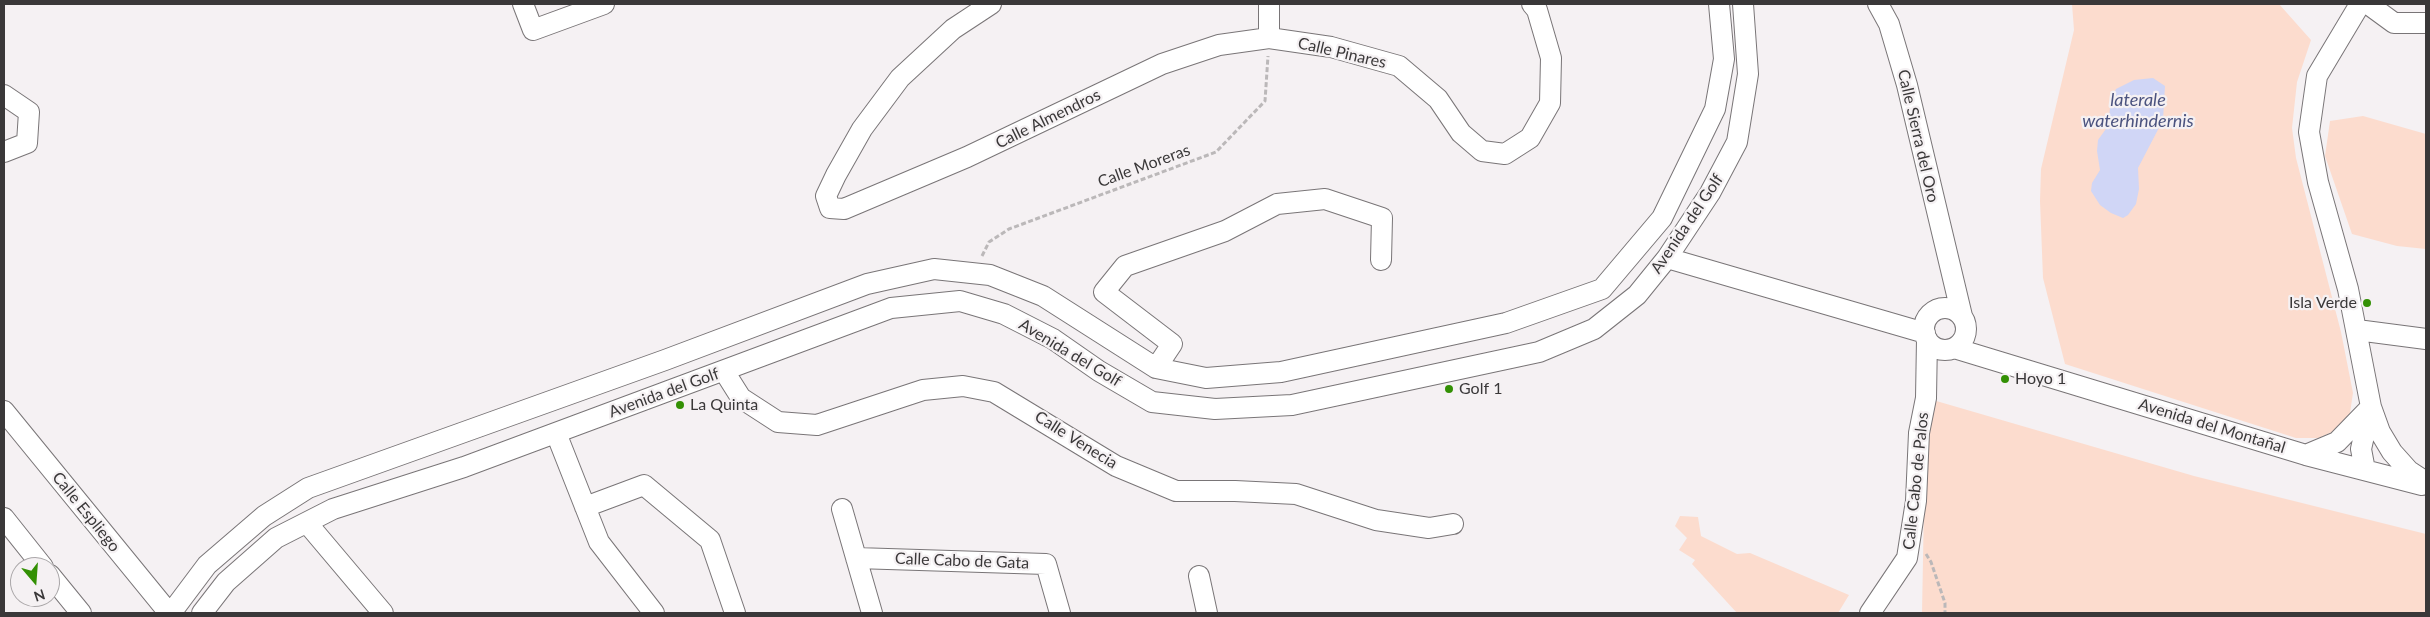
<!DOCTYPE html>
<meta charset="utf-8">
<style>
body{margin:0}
#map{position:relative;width:2430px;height:617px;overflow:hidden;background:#f5f1f3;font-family:Lato,sans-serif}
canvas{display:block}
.frame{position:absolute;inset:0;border:5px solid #3a3839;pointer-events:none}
.north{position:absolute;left:10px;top:557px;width:50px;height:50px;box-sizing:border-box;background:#f5f1f3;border:1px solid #aaa7a9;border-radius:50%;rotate:162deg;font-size:14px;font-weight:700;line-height:20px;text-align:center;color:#3a3839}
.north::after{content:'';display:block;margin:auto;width:18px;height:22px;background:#339004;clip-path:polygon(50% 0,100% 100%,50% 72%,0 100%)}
</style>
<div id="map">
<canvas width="2430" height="617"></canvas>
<div class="frame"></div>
<div class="north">N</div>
</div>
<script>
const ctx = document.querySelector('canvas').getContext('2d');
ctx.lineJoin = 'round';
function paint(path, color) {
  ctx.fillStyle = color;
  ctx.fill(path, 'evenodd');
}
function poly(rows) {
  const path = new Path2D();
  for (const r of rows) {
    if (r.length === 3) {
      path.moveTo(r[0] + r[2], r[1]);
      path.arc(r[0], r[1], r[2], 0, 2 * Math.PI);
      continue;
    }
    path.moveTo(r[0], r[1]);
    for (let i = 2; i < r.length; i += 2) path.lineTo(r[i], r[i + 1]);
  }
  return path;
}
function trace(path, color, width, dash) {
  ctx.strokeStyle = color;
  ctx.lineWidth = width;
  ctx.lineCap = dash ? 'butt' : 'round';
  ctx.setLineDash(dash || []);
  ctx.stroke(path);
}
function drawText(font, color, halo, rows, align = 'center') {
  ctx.font = font + ' Lato,sans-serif';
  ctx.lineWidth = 4.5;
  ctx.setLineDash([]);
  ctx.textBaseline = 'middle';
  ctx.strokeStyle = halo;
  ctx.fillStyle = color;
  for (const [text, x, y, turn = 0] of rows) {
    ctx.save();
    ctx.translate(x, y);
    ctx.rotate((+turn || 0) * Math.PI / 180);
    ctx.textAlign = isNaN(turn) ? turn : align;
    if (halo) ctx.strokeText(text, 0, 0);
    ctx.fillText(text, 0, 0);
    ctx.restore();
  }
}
const green = poly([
 [2072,4,2279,4,2311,40,2297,82,2292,128,2296,158,2341,332,2353,393,2350,413,2345,422,2330,433,2318,438,2296,438,2065,364,2043,278,2040,201,2041,169,2074,30],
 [2363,116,2426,134,2426,249,2397,246,2352,234,2325,156,2330,121],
 [1926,398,2194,476,2426,534,2426,613,1922,613],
 [1680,516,1698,517,1701,536,1737,554,1750,553,1849,595,1838,613,1737,613,1692,564,1695,560,1679,550,1687,538,1675,526]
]);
const water = poly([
 [2153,78,2165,86,2163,120,2138,168,2139,189,2136,204,2128,215,2123,218,2111,213,2100,205,2091,191,2092,183,2100,170,2097,151,2098,140,2108,126,2111,99,2116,89,2134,80]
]);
const path = poly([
 [982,256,989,242,1009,229,1216,152,1265,101,1268,56],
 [1926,554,1931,562,1945,603,1945,613]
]);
const street = poly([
 [523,4,533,30,604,4],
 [991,4,953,29,900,78,862,129,836,175,826,196,830,208,844,209,967,157,1162,64,1219,45,1269,38,1331,47,1399,66,1438,99,1461,133,1482,151,1505,154,1530,138,1550,103,1551,58,1537,10,1532,4],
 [1269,4,1269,38],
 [1878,4,1889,24,1907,85,1962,316],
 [2360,4,2317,76,2309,132,2318,182,2348,289,2371,407,2380,432,2392,452,2409,471,2426,482],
 [2368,4,2394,23,2426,23],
 [4,95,29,112,27,143,4,152],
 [1667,258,1925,333],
 [1945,329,21],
 [2357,330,2426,339],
 [1954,348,2306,455,2422,485],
 [1156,368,1172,344,1104,292,1125,266,1225,231,1277,204,1325,199,1382,218,1381,260],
 [724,371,741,398,778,422,817,425,923,390,963,386,994,392,1116,466,1176,491,1235,491,1296,494,1376,520,1429,528,1453,524],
 [4,411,169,613],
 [556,433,599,542,654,613],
 [2306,455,2337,442,2371,407],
 [2365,470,2361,449,2370,409],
 [585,507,644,485,710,540,735,613],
 [842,509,872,613],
 [4,518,43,567],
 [307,523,383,613],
 [856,558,1046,564,1060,613],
 [50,575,81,613],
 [1199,576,1207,613],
 [171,613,207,565,264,516,308,488,665,360,867,284,934,269,990,275,1043,296,1156,368,1206,378,1281,372,1506,323,1602,289,1662,218,1715,109,1724,59,1719,4],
 [202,613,226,582,276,538,333,509,464,467,891,308,960,301,1004,314,1053,339,1099,371,1152,402,1215,409,1292,405,1539,352,1594,329,1637,295,1667,258,1710,193,1737,142,1748,74,1743,4],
 [1870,613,1907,558,1916,501,1919,433,1926,398,1927,339]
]);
const markers = [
 [2367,303,5,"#339004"],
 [2005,379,5,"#339004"],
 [1449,389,5,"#339004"],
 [680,405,5,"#339004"]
];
const streetNames = [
 ["Calle Pinares",1342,53,13],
 ["Calle Almendros",1048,119,-26],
 ["Calle Sierra del Oro",1918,136,77],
 ["Calle Moreras",1144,166,-20],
 ["Avenida del Golf",1687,224,-56],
 ["Avenida del Golf",1070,353,31],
 ["Avenida del Golf",664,393,-20],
 ["Avenida del Montañal",2212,426,17],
 ["Calle Venecia",1076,440,32],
 ["Calle Cabo de Palos",1916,481,-84],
 ["Calle Espliego",86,512,51],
 ["Calle Cabo de Gata",962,561,2]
];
const poiNames = [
 ["Isla Verde",2357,303,"right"],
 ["Hoyo 1",2015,379],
 ["Golf 1",1459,389],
 ["La Quinta",690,405]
];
const waterNames = [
 ["laterale",2138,100],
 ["waterhindernis",2138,121]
];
paint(green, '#fcdcce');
paint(water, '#d0d6f6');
trace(street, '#797577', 22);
trace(path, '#bbb8b9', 3, [5, 2.5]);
trace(street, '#fff', 20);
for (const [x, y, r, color] of markers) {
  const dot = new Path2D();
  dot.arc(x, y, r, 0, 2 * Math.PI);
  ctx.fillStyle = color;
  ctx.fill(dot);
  trace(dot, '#f5f1f3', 2);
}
drawText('16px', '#3a3839', '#f5f1f3', streetNames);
drawText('16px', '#3a3839', '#f5f1f3', poiNames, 'left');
drawText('italic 18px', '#4b537f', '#f5f1f3', waterNames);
</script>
